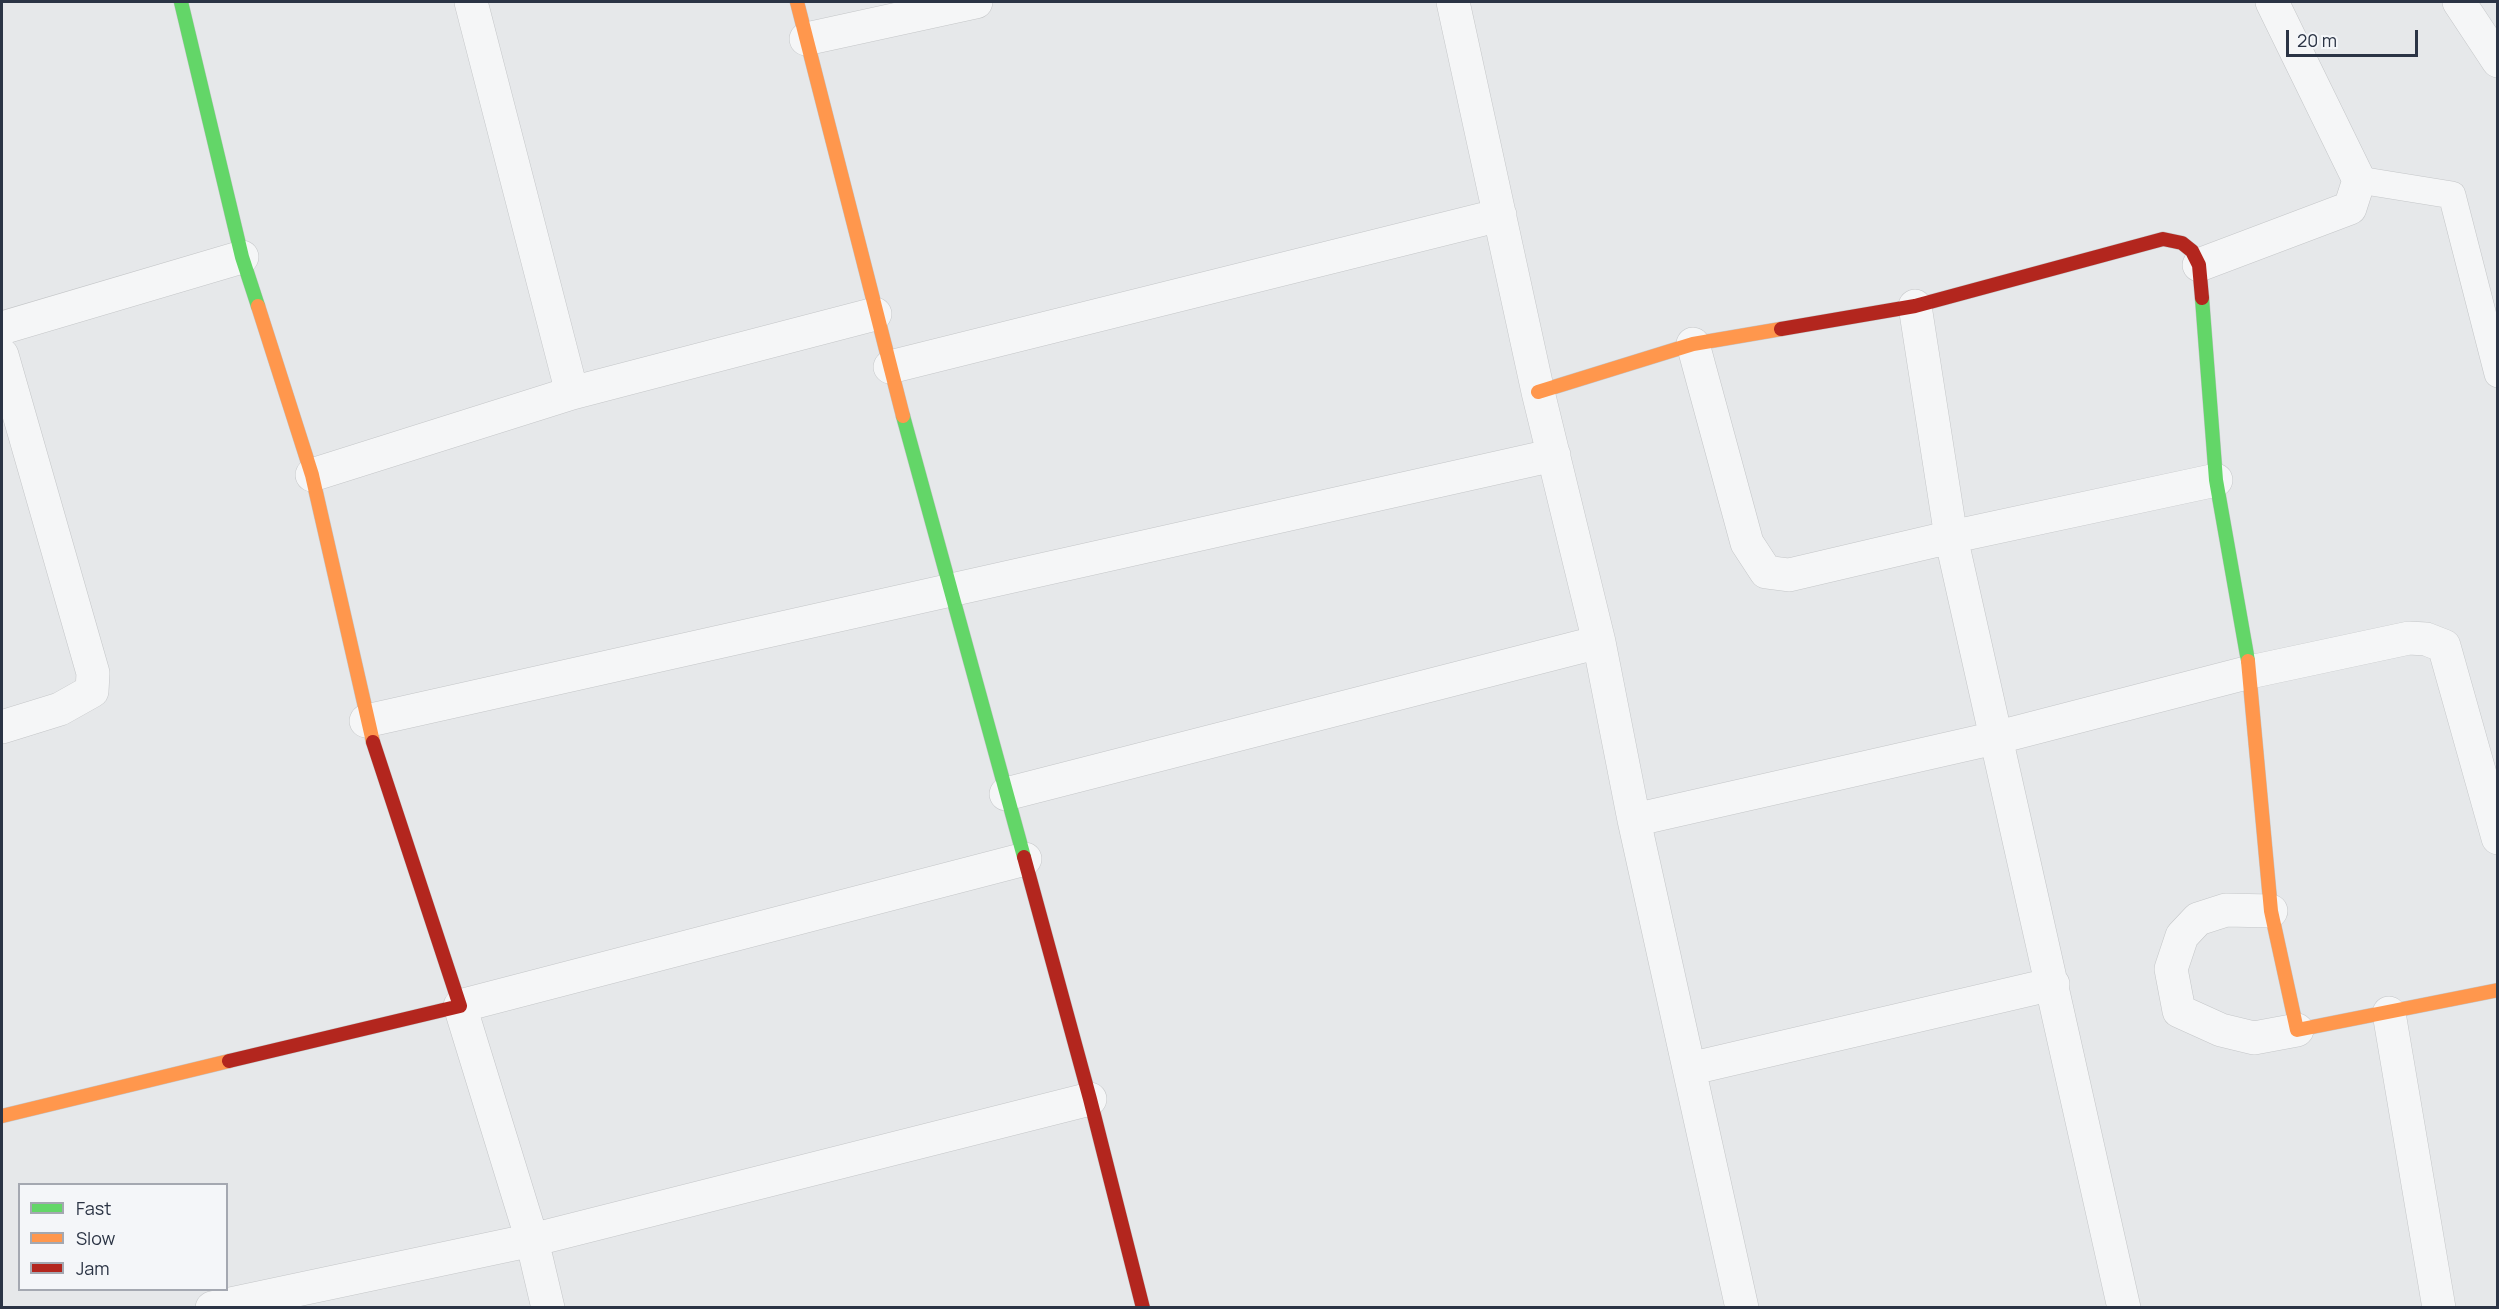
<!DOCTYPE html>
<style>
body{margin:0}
#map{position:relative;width:2499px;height:1309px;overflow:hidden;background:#e6e8ea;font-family:Manrope,sans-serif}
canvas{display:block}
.frame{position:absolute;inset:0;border:3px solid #2b3445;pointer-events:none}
.legend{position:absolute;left:18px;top:1183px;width:210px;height:108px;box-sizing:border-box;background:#f4f6f9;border:2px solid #a4a8b1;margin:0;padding:8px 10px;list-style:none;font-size:18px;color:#2b3445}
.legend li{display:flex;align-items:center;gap:12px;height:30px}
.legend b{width:30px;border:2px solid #a4a8b1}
.scale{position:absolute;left:2286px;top:30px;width:132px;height:27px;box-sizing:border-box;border:3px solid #2b3445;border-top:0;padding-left:8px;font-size:18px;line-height:21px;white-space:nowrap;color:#2b3445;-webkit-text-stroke:4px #f4f6f9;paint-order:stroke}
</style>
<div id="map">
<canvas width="2499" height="1309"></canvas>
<div class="frame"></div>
<ul class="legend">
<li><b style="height:8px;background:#63d668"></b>Fast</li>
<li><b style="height:8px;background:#ff974d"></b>Slow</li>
<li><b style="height:8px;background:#b3261e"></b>Jam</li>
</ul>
<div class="scale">20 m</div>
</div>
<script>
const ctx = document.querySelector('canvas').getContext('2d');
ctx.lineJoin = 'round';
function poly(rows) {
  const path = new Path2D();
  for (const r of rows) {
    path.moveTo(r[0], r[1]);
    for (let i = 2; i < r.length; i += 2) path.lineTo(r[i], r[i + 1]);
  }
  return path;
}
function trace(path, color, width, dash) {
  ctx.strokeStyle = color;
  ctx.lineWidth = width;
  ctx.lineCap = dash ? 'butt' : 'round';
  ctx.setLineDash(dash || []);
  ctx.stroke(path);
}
const lane = poly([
 [2359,180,2452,195,2498,374]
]);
const street = poly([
 [471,2,572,393],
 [1453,2,1538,392,1599,642,1634,820,1742,1308],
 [2459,2,2498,61],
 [806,39,976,2],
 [2199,265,2350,208,2359,180,2272,2],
 [1915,306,1951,537,2124,1308],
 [2,328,242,257],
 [1693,344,1747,543,1766,572,1789,575,1951,537,2216,480],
 [2,355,93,673,92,691,60,709,2,727],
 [890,367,1500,215],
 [312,475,572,393,875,314],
 [366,721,1554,455],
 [1006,794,1599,642],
 [1634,820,1995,738,2250,672,2409,638,2426,639,2444,646,2498,838],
 [2271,911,2226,910,2198,919,2182,936,2171,969,2179,1011,2221,1030,2254,1038,2297,1030],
 [2389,1013,2439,1308],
 [1689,1069,2053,984],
 [212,1308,532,1240,1090,1099],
 [548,1308,532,1240,460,1006,1025,859]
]);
const fast = poly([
 [181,2,242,257,258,306],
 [2202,298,2216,480,2248,661],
 [903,416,1024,857]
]);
const slow = poly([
 [797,2,903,416],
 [258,306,312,475,373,742],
 [1538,392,1693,344,1781,329],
 [2248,661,2271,911,2297,1030,2498,990],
 [2,1116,229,1061]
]);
const jam = poly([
 [1781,329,1915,306,2163,239,2182,243,2192,251,2199,265,2202,298],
 [1024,857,1090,1099,1143,1308],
 [229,1061,460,1006,373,742]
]);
trace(lane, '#c4c6c8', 28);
trace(street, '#c4c6c8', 34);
trace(fast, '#c4c6c8', 15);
trace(slow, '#c4c6c8', 15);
trace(jam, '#c4c6c8', 15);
trace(lane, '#f5f6f7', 27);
trace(street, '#f5f6f7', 33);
trace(fast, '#63d668', 14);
trace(slow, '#ff974d', 14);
trace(jam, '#b3261e', 14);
</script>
